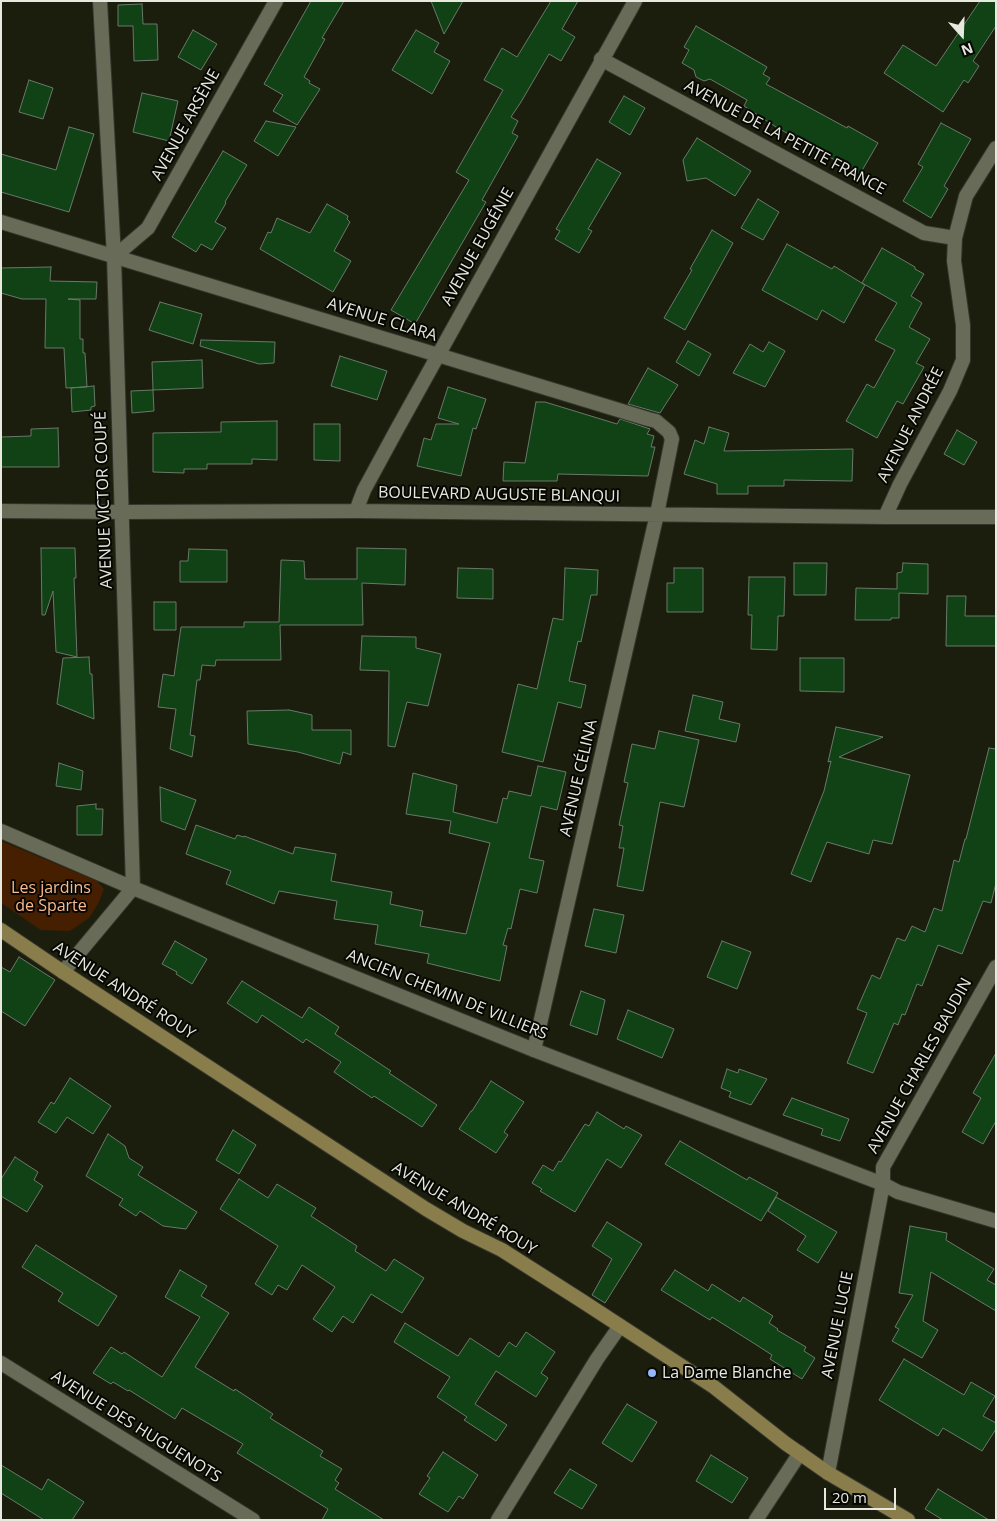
<!DOCTYPE html>
<meta charset="utf-8">
<style>
body{margin:0}
#map{position:relative;width:997px;height:1521px;overflow:hidden;background:#1c1e0d;font-family:"Open Sans",sans-serif}
canvas{display:block}
.frame{position:absolute;inset:0;border:2px solid #e7e9de;pointer-events:none}
.north{position:absolute;left:937px;top:10px;width:50px;height:50px;-webkit-text-stroke:4px #070703;paint-order:stroke;rotate:160deg;font-size:14px;font-weight:700;line-height:20px;text-align:center;color:#e7e9de}
.north::after{content:'';display:block;margin:auto;width:18px;height:22px;background:#e7e9de;clip-path:polygon(50% 0,100% 100%,50% 72%,0 100%)}
.scale{position:absolute;left:824px;top:1488px;width:72px;height:22px;box-sizing:border-box;border:2px solid #e7e9de;border-top:0;padding-left:6px;font-size:15px;line-height:18px;white-space:nowrap;color:#e7e9de;-webkit-text-stroke:4px #070703;paint-order:stroke}
</style>
<div id="map">
<canvas width="997" height="1521"></canvas>
<div class="frame"></div>
<div class="north">N</div>
<div class="scale">20 m</div>
</div>
<script>
const ctx = document.querySelector('canvas').getContext('2d');
ctx.lineJoin = 'round';
function paint(path, color) {
  ctx.fillStyle = color;
  ctx.fill(path, 'evenodd');
}
function poly(rows) {
  const path = new Path2D();
  for (const r of rows) {
    path.moveTo(r[0], r[1]);
    for (let i = 2; i < r.length; i += 2) path.lineTo(r[i], r[i + 1]);
  }
  return path;
}
function trace(path, color, width, dash) {
  ctx.strokeStyle = color;
  ctx.lineWidth = width;
  ctx.lineCap = dash ? 'butt' : 'round';
  ctx.setLineDash(dash || []);
  ctx.stroke(path);
}
function drawText(font, color, halo, rows, align = 'center') {
  ctx.font = font + ' "Open Sans",sans-serif';
  ctx.lineWidth = 4;
  ctx.setLineDash([]);
  ctx.textBaseline = 'middle';
  ctx.strokeStyle = halo;
  ctx.fillStyle = color;
  for (const [text, x, y, turn = 0] of rows) {
    ctx.save();
    ctx.translate(x, y);
    ctx.rotate((+turn || 0) * Math.PI / 180);
    ctx.textAlign = isNaN(turn) ? turn : align;
    if (halo) ctx.strokeText(text, 0, 0);
    ctx.fillText(text, 0, 0);
    ctx.restore();
  }
}
const green = poly([
 [1,841,97,881,104,889,98,904,89,918,70,931,41,930,1,903]
]);
const building = poly([
 [311,1,344,1,322,38,325,39,304,77,310,81,309,83,320,89,297,125,273,111,283,95,264,84,311,1],
 [431,1,463,1,444,34,431,1],
 [551,1,578,1,562,29,575,37,561,61,549,54,521,102,511,117,518,121,512,133,518,136,482,200,486,202,415,324,391,310,469,180,456,172,503,90,484,80,502,48,517,57,551,1],
 [980,1,996,1,996,26,973,61,979,66,968,83,964,80,943,112,884,73,903,45,936,66,980,1],
 [142,4,143,24,157,24,158,60,134,61,133,26,118,26,118,5,142,4],
 [696,26,767,67,763,74,770,78,766,84,847,128,848,126,878,143,860,174,776,127,744,106,747,100,710,79,704,81,696,77,694,70,682,63,689,50,684,47,696,26],
 [193,30,217,44,201,70,178,57,193,30],
 [416,30,439,43,434,52,450,61,432,94,392,70,416,30],
 [29,80,53,88,43,119,19,112,29,80],
 [142,93,178,101,169,141,133,132,142,93],
 [624,96,645,108,630,135,609,122,624,96],
 [266,121,296,127,278,156,254,141,266,121],
 [941,123,971,139,944,186,948,189,931,218,903,201,923,167,918,164,941,123],
 [69,127,94,134,69,212,1,192,1,154,56,170,69,127],
 [697,138,751,171,735,196,706,178,687,181,683,160,697,138],
 [223,151,247,165,225,202,226,203,215,222,226,228,212,250,201,244,196,252,172,237,223,151],
 [597,159,621,173,588,229,592,231,579,253,555,239,560,231,556,229,597,159],
 [758,199,779,212,763,240,741,228,758,199],
 [327,204,348,216,347,219,350,222,334,251,351,261,333,292,260,249,268,232,271,233,277,218,310,233,327,204],
 [712,230,733,243,685,330,664,318,692,270,690,269,712,230],
 [787,244,832,269,834,266,865,285,844,323,822,310,817,320,762,290,787,244],
 [882,248,915,267,915,269,924,274,911,296,922,303,909,327,930,339,916,363,924,367,903,404,897,401,877,438,846,421,867,384,874,388,895,350,875,340,897,303,862,283,882,248],
 [51,267,50,281,97,282,96,299,68,299,80,300,80,339,83,339,83,353,85,353,87,387,66,388,64,348,45,348,46,299,22,299,1,293,1,268,51,267],
 [160,302,202,314,193,344,149,330,160,302],
 [201,340,275,342,274,363,259,364,200,346,201,340],
 [688,341,711,354,699,376,676,362,688,341],
 [769,342,785,351,765,387,733,373,750,344,763,352,769,342],
 [340,356,387,371,377,400,331,386,340,356],
 [202,360,203,388,153,390,152,362,202,360],
 [648,368,678,385,660,413,628,404,648,368],
 [94,386,95,406,91,407,91,410,72,412,71,388,94,386],
 [448,387,486,399,476,429,473,428,461,476,417,466,424,438,431,440,436,424,459,424,438,418,448,387],
 [153,390,154,411,132,413,131,391,153,390],
 [536,402,545,402,617,424,620,419,650,429,647,434,654,436,651,447,655,447,648,476,558,474,557,481,503,481,504,462,525,463,536,402],
 [277,421,277,460,252,459,252,464,207,464,207,469,184,469,184,473,153,472,153,433,221,432,221,422,277,421],
 [314,424,340,424,340,461,314,460,314,424],
 [709,427,729,433,724,451,853,449,852,481,784,480,784,486,748,486,748,494,717,494,717,484,684,474,695,440,704,444,709,427],
 [58,428,59,467,1,467,1,437,31,436,31,429,58,428],
 [957,430,977,442,964,465,944,454,957,430],
 [41,548,75,548,76,578,74,578,77,657,56,652,53,591,45,615,42,615,41,548],
 [357,548,406,549,405,585,362,583,363,625,280,625,281,660,216,660,215,666,202,665,200,680,197,680,190,735,195,736,192,757,170,749,176,709,158,707,163,674,174,676,181,627,244,627,244,622,279,622,281,560,304,561,305,579,357,579,357,548],
 [189,549,227,550,227,582,180,582,180,561,188,561,189,549],
 [794,563,827,563,826,595,794,595,794,563],
 [903,563,928,564,928,594,899,593,899,618,891,618,891,620,855,620,856,588,897,589,897,573,902,572,903,563],
 [458,568,493,569,493,599,457,598,458,568],
 [565,568,598,570,597,595,591,595,581,642,578,641,569,681,586,685,581,708,558,702,543,762,502,752,518,684,537,689,553,618,563,620,565,568],
 [674,568,703,568,703,612,667,612,667,583,674,583,674,568],
 [749,577,785,577,784,616,778,616,777,650,751,649,752,615,748,615,749,577],
 [947,596,966,596,965,616,996,616,996,646,946,646,947,596],
 [154,602,176,602,176,630,154,630,154,602],
 [362,636,416,637,416,648,441,654,428,706,407,702,395,747,388,746,389,671,360,670,362,636],
 [89,657,90,674,92,674,94,719,57,704,63,658,89,657],
 [800,658,844,658,844,692,800,691,800,658],
 [693,695,723,702,719,719,740,724,736,742,685,731,693,695],
 [289,710,312,715,312,730,351,730,351,755,343,752,340,764,298,752,248,744,247,711,289,710],
 [836,727,883,737,839,757,910,775,892,844,873,840,869,854,827,842,811,882,791,874,824,791,831,761,828,762,836,727],
 [659,731,699,740,684,807,660,802,643,891,617,886,624,848,619,848,623,826,619,825,628,783,624,782,632,744,655,749,659,731],
 [989,748,996,749,996,883,991,903,983,901,962,954,938,945,922,986,917,984,905,1015,902,1014,898,1025,894,1023,873,1073,847,1063,867,1013,857,1009,872,975,880,979,897,938,905,941,912,926,925,932,934,908,942,911,954,860,959,862,965,839,966,839,989,748],
 [59,763,83,771,81,790,56,786,59,763],
 [538,766,566,772,557,810,541,806,529,858,544,861,537,893,520,889,511,929,508,928,503,945,507,946,500,981,427,963,429,954,375,944,378,925,334,919,337,901,279,891,274,904,226,884,231,871,186,854,196,825,235,839,237,835,244,837,244,836,293,854,295,847,336,854,331,881,392,892,390,904,423,911,420,926,466,934,490,843,449,833,451,821,406,814,413,773,457,785,453,812,497,823,503,798,507,799,509,791,531,796,538,766],
 [160,787,196,800,185,830,161,821,160,787],
 [96,804,96,809,103,809,102,835,77,835,77,806,96,804],
 [594,909,624,915,616,953,585,946,594,909],
 [175,941,207,959,192,984,176,974,177,972,162,964,175,941],
 [722,941,751,952,737,989,707,977,722,941],
 [19,957,55,980,25,1026,1,1011,1,967,10,972,19,957],
 [242,981,302,1018,309,1007,339,1027,335,1034,391,1071,389,1073,437,1105,422,1127,374,1096,372,1098,334,1072,341,1062,306,1039,303,1043,262,1015,257,1023,227,1003,242,981],
 [581,991,605,1000,597,1035,570,1025,581,991],
 [628,1010,674,1029,662,1058,617,1039,628,1010],
 [996,1053,996,1121,983,1144,962,1132,981,1098,973,1093,996,1053],
 [727,1069,738,1073,739,1069,767,1079,751,1105,729,1097,731,1092,721,1088,727,1069],
 [70,1078,111,1106,93,1134,67,1117,56,1133,38,1122,51,1102,54,1104,70,1078],
 [491,1081,524,1102,504,1132,508,1135,496,1153,459,1129,471,1111,472,1111,491,1081],
 [792,1098,849,1119,840,1141,821,1135,823,1129,783,1115,792,1098],
 [597,1112,624,1129,626,1126,642,1135,621,1168,607,1159,575,1212,540,1191,542,1189,532,1183,543,1165,553,1171,559,1161,561,1162,585,1124,589,1126,597,1112],
 [233,1130,256,1145,239,1174,216,1160,233,1130],
 [108,1134,125,1146,129,1158,143,1167,138,1175,197,1212,186,1229,163,1226,140,1211,136,1216,119,1205,123,1199,86,1176,108,1134],
 [680,1141,747,1180,749,1177,778,1193,761,1221,665,1164,680,1141],
 [15,1157,38,1172,34,1180,43,1186,27,1212,1,1196,1,1179,15,1157],
 [239,1179,268,1198,277,1184,316,1208,311,1216,357,1246,355,1251,386,1271,394,1259,424,1278,402,1313,371,1294,353,1323,343,1316,332,1332,313,1319,335,1287,302,1265,287,1290,278,1285,272,1295,255,1284,278,1246,220,1209,239,1179],
 [776,1197,837,1232,818,1263,797,1250,806,1236,768,1211,776,1197],
 [607,1222,642,1244,605,1303,592,1295,612,1259,592,1246,607,1222],
 [910,1226,947,1233,946,1240,994,1269,987,1280,996,1285,996,1311,931,1272,923,1321,938,1330,922,1358,892,1341,899,1329,895,1327,913,1295,899,1293,910,1226],
 [36,1245,117,1296,98,1326,58,1301,63,1293,22,1267,36,1245],
 [180,1270,207,1286,201,1296,229,1313,195,1367,234,1391,235,1389,273,1414,270,1418,323,1451,320,1456,342,1469,335,1480,339,1483,335,1489,384,1520,322,1520,328,1509,237,1453,243,1444,182,1408,175,1419,129,1390,128,1391,113,1382,111,1384,93,1373,111,1347,122,1354,124,1352,162,1377,200,1317,165,1297,180,1270],
 [675,1270,708,1291,712,1284,740,1302,743,1297,773,1316,769,1323,778,1329,777,1330,806,1347,804,1351,815,1358,802,1379,770,1359,772,1355,755,1344,712,1317,710,1320,661,1290,675,1270],
 [405,1323,458,1356,470,1338,499,1357,509,1342,516,1347,526,1332,555,1352,541,1373,548,1378,536,1397,496,1371,475,1404,507,1425,496,1441,464,1420,467,1417,437,1397,450,1377,394,1342,405,1323],
 [904,1359,964,1395,971,1382,995,1396,983,1416,996,1423,996,1429,982,1451,943,1428,938,1436,879,1400,904,1359],
 [627,1404,657,1422,632,1462,602,1443,627,1404],
 [443,1452,478,1475,463,1499,459,1496,448,1512,419,1494,430,1478,427,1476,443,1452],
 [711,1455,748,1478,732,1503,696,1481,711,1455],
 [1,1465,42,1490,48,1479,84,1502,72,1520,44,1520,1,1493,1,1465],
 [570,1469,597,1485,582,1509,554,1493,570,1469],
 [938,1489,989,1520,943,1520,925,1509,938,1489]
]);
const service = poly([
 [601,59,924,233,955,238],
 [756,1520,800,1453]
]);
const minor = poly([
 [1,222,648,419,656,421,669,432,672,439,657,514,534,1050],
 [114,257,148,228,276,1],
 [1,511,123,512,356,511,885,517,996,517],
 [356,511,364,490,396,431,635,1],
 [885,517,900,484,950,391,963,360,963,325,954,261,955,238,966,196,996,148],
 [63,972,133,888,114,257,100,1],
 [883,1184,883,1167,996,967],
 [1,1363,253,1520],
 [498,1520,597,1359,620,1326]
]);
const tertiary = poly([
 [1,831,133,888,534,1050,883,1184,898,1192,996,1221],
 [828,1473,883,1184]
]);
const secondary = poly([
 [1,930,63,972,426,1209,463,1231,502,1250,582,1301,714,1387,785,1443,828,1473,908,1520]
]);
const markers = [
 [652,1373,5,"#94b7fd"]
];
const streetNames = [
 ["AVENUE ARSÈNE",186,125,-61],
 ["AVENUE DE LA PETITE FRANCE",785,138,28],
 ["AVENUE EUGÉNIE",478,247,-61],
 ["AVENUE CLARA",382,320,17],
 ["AVENUE ANDRÉE",911,425,-63],
 ["BOULEVARD AUGUSTE BLANQUI",499,495,1],
 ["AVENUE VICTOR COUPÉ",104,500,-92],
 ["AVENUE CÉLINA",579,778,-77],
 ["AVENUE ANDRÉ ROUY",124,991,33],
 ["ANCIEN CHEMIN DE VILLIERS",447,995,22],
 ["AVENUE CHARLES BAUDIN",920,1066,-61],
 ["AVENUE ANDRÉ ROUY",464,1209,31],
 ["AVENUE LUCIE",838,1325,-79],
 ["AVENUE DES HUGUENOTS",136,1427,32]
];
const parkNames = [
 ["Les jardins",51,888],
 ["de Sparte",51,906]
];
const poiNames = [
 ["La Dame Blanche",662,1373]
];
paint(green, '#451f00');
paint(building, '#104215');
trace(building, '#697969', 1);
trace(service, '#34352c', 16);
trace(minor, '#34352c', 16);
trace(tertiary, '#34352c', 16);
trace(secondary, '#34352c', 16);
trace(service, '#686b57', 14);
trace(minor, '#686b57', 14);
trace(tertiary, '#686b57', 14);
trace(secondary, '#8a7d4c', 14);
for (const [x, y, r, color] of markers) {
  const dot = new Path2D();
  dot.arc(x, y, r, 0, 2 * Math.PI);
  ctx.fillStyle = color;
  ctx.fill(dot);
  trace(dot, '#070703', 2);
}
drawText('16px', '#e7e9de', '#070703', streetNames);
drawText('16px', '#fbb98c', '#070703', parkNames);
drawText('16px', '#e7e9de', '#070703', poiNames, 'left');
</script>
